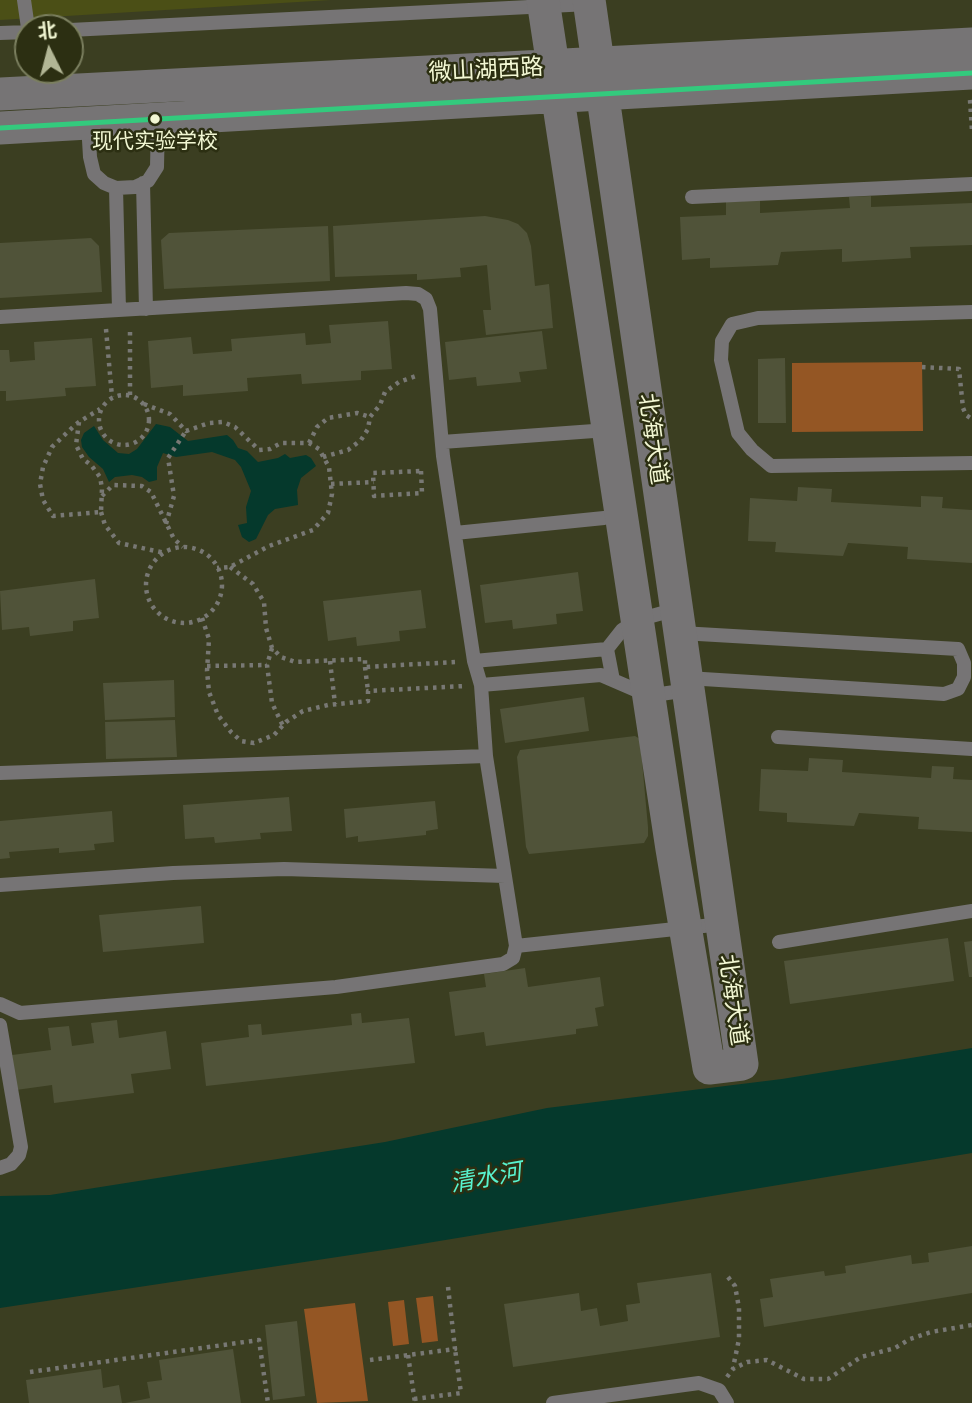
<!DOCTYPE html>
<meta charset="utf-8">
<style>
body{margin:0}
#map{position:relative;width:972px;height:1403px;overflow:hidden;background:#3b3e21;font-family:"Public Sans","Noto Sans SC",sans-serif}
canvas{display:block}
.north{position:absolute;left:14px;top:14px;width:70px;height:70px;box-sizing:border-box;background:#2c2f12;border:2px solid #7b7f5f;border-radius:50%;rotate:354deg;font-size:19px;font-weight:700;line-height:28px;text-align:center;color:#f2f7d3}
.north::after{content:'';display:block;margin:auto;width:24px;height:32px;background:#b2b695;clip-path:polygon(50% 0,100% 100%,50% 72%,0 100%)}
</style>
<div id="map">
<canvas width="972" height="1403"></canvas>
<div class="north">北</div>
</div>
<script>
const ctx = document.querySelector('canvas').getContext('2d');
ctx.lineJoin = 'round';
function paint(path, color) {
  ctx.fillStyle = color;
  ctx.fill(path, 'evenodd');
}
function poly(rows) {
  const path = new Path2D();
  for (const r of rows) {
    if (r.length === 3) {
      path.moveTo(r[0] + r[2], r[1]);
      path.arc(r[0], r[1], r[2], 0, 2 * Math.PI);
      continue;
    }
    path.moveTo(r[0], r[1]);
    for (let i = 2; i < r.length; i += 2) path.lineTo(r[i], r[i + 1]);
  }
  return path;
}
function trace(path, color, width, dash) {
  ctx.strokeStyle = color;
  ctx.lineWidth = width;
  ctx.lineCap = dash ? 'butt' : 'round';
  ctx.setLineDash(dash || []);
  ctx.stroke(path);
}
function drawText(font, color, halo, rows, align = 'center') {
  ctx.font = font + ' "Public Sans","Noto Sans SC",sans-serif';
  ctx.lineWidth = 5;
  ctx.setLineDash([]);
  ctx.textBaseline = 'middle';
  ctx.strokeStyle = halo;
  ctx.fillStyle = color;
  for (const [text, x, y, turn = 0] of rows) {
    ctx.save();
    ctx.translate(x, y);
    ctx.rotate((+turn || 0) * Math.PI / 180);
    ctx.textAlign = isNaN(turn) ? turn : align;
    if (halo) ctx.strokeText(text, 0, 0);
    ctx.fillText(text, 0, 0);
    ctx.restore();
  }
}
const built = poly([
 [0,0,331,0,0,20]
]);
const green = poly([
 [922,362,923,431,792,432,792,363],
 [433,1296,438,1341,422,1343,416,1298],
 [404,1300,409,1344,393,1346,388,1302],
 [355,1303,368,1401,317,1403,304,1309]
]);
const water = poly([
 [156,424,170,427,188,441,227,435,233,440,238,448,247,451,258,462,278,458,285,454,290,458,306,455,311,458,316,466,301,478,297,490,298,505,275,509,268,515,256,539,249,542,242,537,238,525,247,523,246,507,251,491,241,467,235,460,212,452,176,457,163,453,157,467,157,480,149,482,142,477,132,475,115,477,109,482,103,469,89,457,82,447,81,440,84,433,94,426,103,440,118,453,129,454,137,449],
 [972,1048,972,1153,397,1248,0,1308,0,1196,50,1195,385,1142,547,1108,782,1079]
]);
const building = poly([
 [871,196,871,207,972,203,972,245,910,247,911,258,842,262,842,249,781,252,778,265,710,268,710,258,682,260,680,217,726,215,726,202,760,200,760,213,850,208,849,197],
 [485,216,508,220,518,224,527,233,531,246,535,286,549,284,553,328,486,335,483,310,491,310,487,265,460,268,461,277,417,280,417,274,335,277,333,226],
 [328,226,330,281,164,289,161,240,169,233],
 [91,238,99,246,102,292,0,298,0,243],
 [388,321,392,369,361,371,361,380,302,384,301,374,247,378,248,391,183,396,183,385,151,388,148,341,191,337,193,354,232,351,231,339,305,333,306,345,331,343,329,325],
 [542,331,547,369,519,372,521,382,477,386,476,377,449,380,445,342],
 [92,338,96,386,65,388,66,396,6,401,6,391,0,391,0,350,9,350,10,362,35,360,34,342],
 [785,358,786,423,758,423,758,359],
 [798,487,832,489,831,502,921,507,921,496,943,497,942,508,972,510,972,563,907,559,908,547,848,543,843,556,775,552,776,542,748,541,750,498,797,501],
 [578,572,583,611,556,614,557,624,513,629,512,620,485,623,480,585],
 [95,579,99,618,73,621,73,631,30,636,29,627,2,630,0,591],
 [421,590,426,628,399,631,400,641,357,646,356,637,328,641,323,601],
 [174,680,175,717,105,720,103,683],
 [584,697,589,731,505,743,500,709],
 [175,720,177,757,106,759,105,722],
 [635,736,640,739,648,827,648,836,644,843,529,854,526,847,517,757,520,750],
 [809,758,843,760,842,772,931,778,932,766,954,767,953,779,972,780,972,832,918,829,919,817,859,813,854,826,787,822,787,813,759,811,761,769,808,771],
 [289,797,292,831,260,833,261,839,215,843,214,837,185,839,183,805],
 [435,801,438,829,426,831,426,835,358,842,358,836,346,838,344,809],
 [112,811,114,842,94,844,95,850,59,853,59,848,9,852,10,858,0,859,0,821],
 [201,906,204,943,103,952,99,915],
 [948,938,954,981,790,1004,784,961],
 [972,941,972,977,969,977,964,942],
 [525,968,528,987,600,977,604,1006,595,1008,598,1026,576,1029,576,1034,486,1046,484,1032,455,1036,449,992,486,987,484,974],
 [361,1013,362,1023,409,1018,415,1063,206,1086,201,1043,249,1037,248,1025,261,1024,262,1035,352,1025,351,1014],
 [117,1020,119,1038,166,1031,171,1069,131,1074,134,1093,54,1103,52,1085,16,1090,12,1055,51,1050,48,1028,69,1026,72,1046,94,1043,91,1023],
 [972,1246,972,1293,764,1327,760,1299,773,1297,770,1279,824,1271,825,1276,846,1273,845,1266,911,1255,912,1264,929,1262,928,1253],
 [711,1273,720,1337,513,1367,504,1304,579,1293,581,1311,597,1308,600,1326,628,1321,626,1305,640,1303,637,1283],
 [297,1321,305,1396,273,1400,265,1325],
 [233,1349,241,1403,125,1403,150,1398,147,1382,162,1380,159,1360],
 [101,1369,103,1388,119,1385,122,1403,29,1403,26,1380]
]);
const path = poly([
 [970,100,972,131],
 [106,329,112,397],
 [922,367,959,369,963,408,966,415,972,419],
 [124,420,25],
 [130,395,130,328],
 [144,404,170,414,186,431,209,423,223,422,235,427,259,450,270,449,281,443,309,443,319,449,329,467,332,494,328,513,313,530,269,546,230,567,217,568],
 [79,422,76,445,83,459,91,465,100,477,102,488,101,512,53,516,43,500,40,484,43,467,52,447,74,426,79,422,100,409],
 [309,443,317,427,328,418,357,413,370,417],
 [323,457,348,450,361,440,368,429,370,417,380,405,385,392,399,382,419,375],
 [421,471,422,493,374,496,373,473,421,471],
 [331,484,374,482],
 [102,496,113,485,142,486,151,492,174,539,183,547],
 [101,512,105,525,119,543,165,553],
 [166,524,174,496,168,458,186,431],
 [184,585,38],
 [230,567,253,584,264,602,266,628,272,648,281,657,295,662,365,659,365,667,455,662],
 [202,618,209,639,207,671,209,692,218,715,231,732,241,741,254,743,274,735,286,722,303,711,328,705,368,701,368,691,465,686],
 [272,648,267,665,272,703,283,726],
 [330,661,335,704],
 [207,666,267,665],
 [365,667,368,691],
 [728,1277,735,1286,739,1308,739,1339,733,1368],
 [408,1355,415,1403],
 [370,1360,455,1349,448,1287],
 [30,1372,259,1340,268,1403],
 [727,1377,733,1369,747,1362,767,1360,804,1379,828,1379,861,1357,895,1348,910,1339,931,1332,972,1325],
 [414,1399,461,1393,455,1349]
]);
const service = poly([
 [24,0,28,28],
 [70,30,589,4],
 [0,33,28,32],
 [88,123,90,157,94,174,104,183,116,188,135,187,148,181,157,167,158,119],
 [143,183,146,309],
 [116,188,119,310],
 [692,197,972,184],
 [972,312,758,318,732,324,722,341,721,360,738,433,752,450,771,466,972,463],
 [0,317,406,293,418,294,426,299,430,309,443,456,474,661,481,685,486,756,516,946,722,924],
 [442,442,594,431],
 [455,533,604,518],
 [681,633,958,649,964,663,964,677,958,689,944,694,687,678],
 [607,649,613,680],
 [474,661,607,649,622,630,637,620,677,609],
 [481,685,601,675,645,694,654,695,688,690],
 [778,737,972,749],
 [0,773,486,756],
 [0,885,173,873,284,869,505,876],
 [779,942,972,911],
 [0,1004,20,1013,336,987,503,964,513,958,516,946],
 [0,1025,21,1147,19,1155,11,1164,0,1168],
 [553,1403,699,1383,719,1390,727,1403]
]);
const tertiary = poly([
 [543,0,672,849,709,1068,742,1064,589,0],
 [0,94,972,44],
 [0,128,972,73]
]);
const bus1 = poly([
 [0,128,972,73]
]);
const markers = [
 [155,119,6,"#f2f7d3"]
];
const busNames = [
 ["现代实验学校",155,142]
];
const streetNames = [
 ["微山湖西路",486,70,-3],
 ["北海大道",653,439,82],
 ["北海大道",733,1000,82]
];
const waterNames = [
 ["清水河",486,1178,-10]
];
paint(built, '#4b4f16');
paint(green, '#945624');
paint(water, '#05392c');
paint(building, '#505339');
trace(path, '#787874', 4.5, [3.5, 5]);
trace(service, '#767475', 14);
trace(tertiary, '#767475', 33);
trace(bus1, '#33ca7d', 5);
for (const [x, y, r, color] of markers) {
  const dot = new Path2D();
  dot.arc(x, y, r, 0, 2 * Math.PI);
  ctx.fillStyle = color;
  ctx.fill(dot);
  trace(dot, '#2c2f12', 2.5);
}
drawText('21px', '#f2f7d3', '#2c2f12', busNames);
drawText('23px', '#f2f7d3', '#2c2f12', streetNames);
drawText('italic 24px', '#58f2ce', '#2c2f12', waterNames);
</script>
